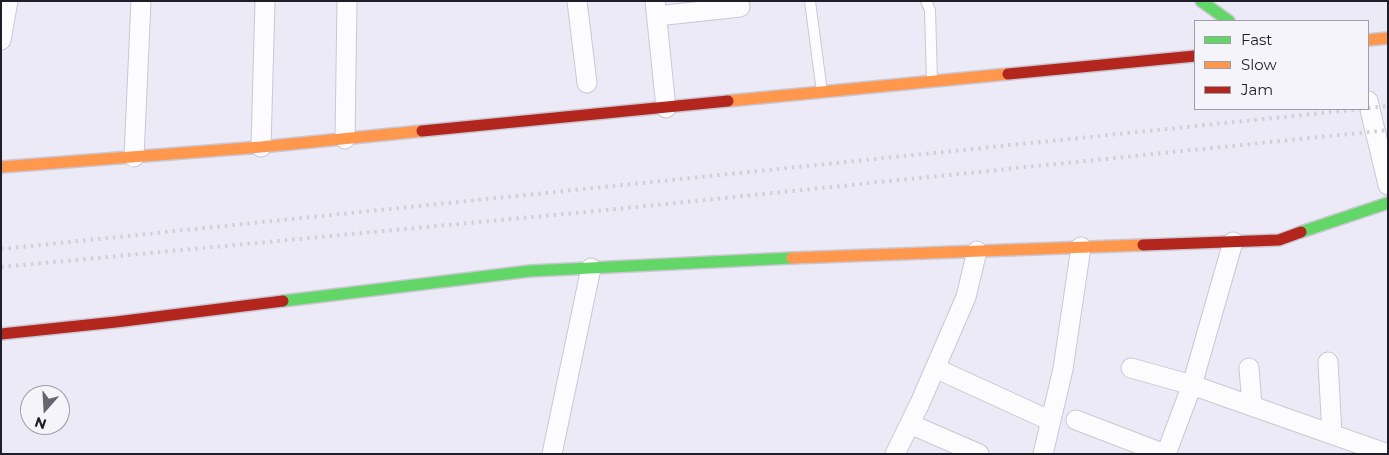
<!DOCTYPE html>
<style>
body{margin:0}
#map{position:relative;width:1389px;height:455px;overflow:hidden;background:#eceaf7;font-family:Montserrat,sans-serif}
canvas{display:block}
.frame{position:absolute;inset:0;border:2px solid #1f1d28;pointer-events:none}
.legend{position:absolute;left:1194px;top:20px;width:175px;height:90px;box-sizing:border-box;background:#f5f4fa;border:1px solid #9f9ea6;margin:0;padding:6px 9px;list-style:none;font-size:15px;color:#1f1d28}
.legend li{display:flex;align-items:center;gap:10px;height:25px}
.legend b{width:25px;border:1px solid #9f9ea6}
.north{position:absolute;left:20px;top:385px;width:50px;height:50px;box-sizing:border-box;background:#f5f4fa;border:1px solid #9f9ea6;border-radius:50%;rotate:199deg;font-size:14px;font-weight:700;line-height:20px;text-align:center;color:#1f1d28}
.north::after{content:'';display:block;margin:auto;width:18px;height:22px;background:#676570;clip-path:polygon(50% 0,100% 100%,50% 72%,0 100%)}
</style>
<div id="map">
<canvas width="1389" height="455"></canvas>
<div class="frame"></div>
<ul class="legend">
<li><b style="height:6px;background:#63d668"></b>Fast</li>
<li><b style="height:6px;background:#ff974d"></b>Slow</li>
<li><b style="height:6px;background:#b3261e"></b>Jam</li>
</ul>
<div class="north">N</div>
</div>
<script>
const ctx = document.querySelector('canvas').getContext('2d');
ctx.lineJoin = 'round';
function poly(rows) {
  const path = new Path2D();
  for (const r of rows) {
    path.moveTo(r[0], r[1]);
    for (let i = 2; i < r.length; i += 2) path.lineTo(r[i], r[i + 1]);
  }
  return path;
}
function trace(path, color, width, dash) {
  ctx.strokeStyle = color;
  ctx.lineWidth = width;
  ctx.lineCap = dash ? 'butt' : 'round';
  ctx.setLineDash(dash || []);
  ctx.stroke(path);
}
const lane = poly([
 [810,1,822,92],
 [926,1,930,10,932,82]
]);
const street = poly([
 [577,1,587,83],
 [655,1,666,108],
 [657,16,740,7],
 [1,40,8,1],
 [1368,101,1388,185],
 [345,139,347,1],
 [261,147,265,1],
 [134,157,141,1],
 [1328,362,1332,434],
 [935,368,1051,421],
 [1131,368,1192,385,1388,454],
 [1249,368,1252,406],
 [1076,420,1165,454],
 [910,424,979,454],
 [552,454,591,268],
 [895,454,920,403,966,297,977,251],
 [1043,454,1063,369,1081,247],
 [1166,454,1192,385,1233,242]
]);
const fast = poly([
 [1201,1,1229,21],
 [1301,232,1388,203],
 [283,301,530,271,792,258]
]);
const slow = poly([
 [1368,40,1388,38],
 [728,101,1008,74],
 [1,167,261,147,422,131],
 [792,258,1143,245]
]);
const jam = poly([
 [1008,74,1195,56],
 [422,131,728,101],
 [1143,245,1279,240,1301,232],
 [1,334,116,322,283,301]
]);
const rail = poly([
 [1368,108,1388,106],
 [1,249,1361,109],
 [1,267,607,210,1388,130]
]);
trace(lane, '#cac7d3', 12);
trace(street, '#cac7d3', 21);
trace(fast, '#cac7d3', 14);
trace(slow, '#cac7d3', 14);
trace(jam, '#cac7d3', 14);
trace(lane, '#fcfcfe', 10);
trace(street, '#fcfcfe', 19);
trace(fast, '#63d668', 11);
trace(slow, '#ff974d', 11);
trace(jam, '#b3261e', 11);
trace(rail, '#d2d0d5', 4, [2.5, 5]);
</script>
